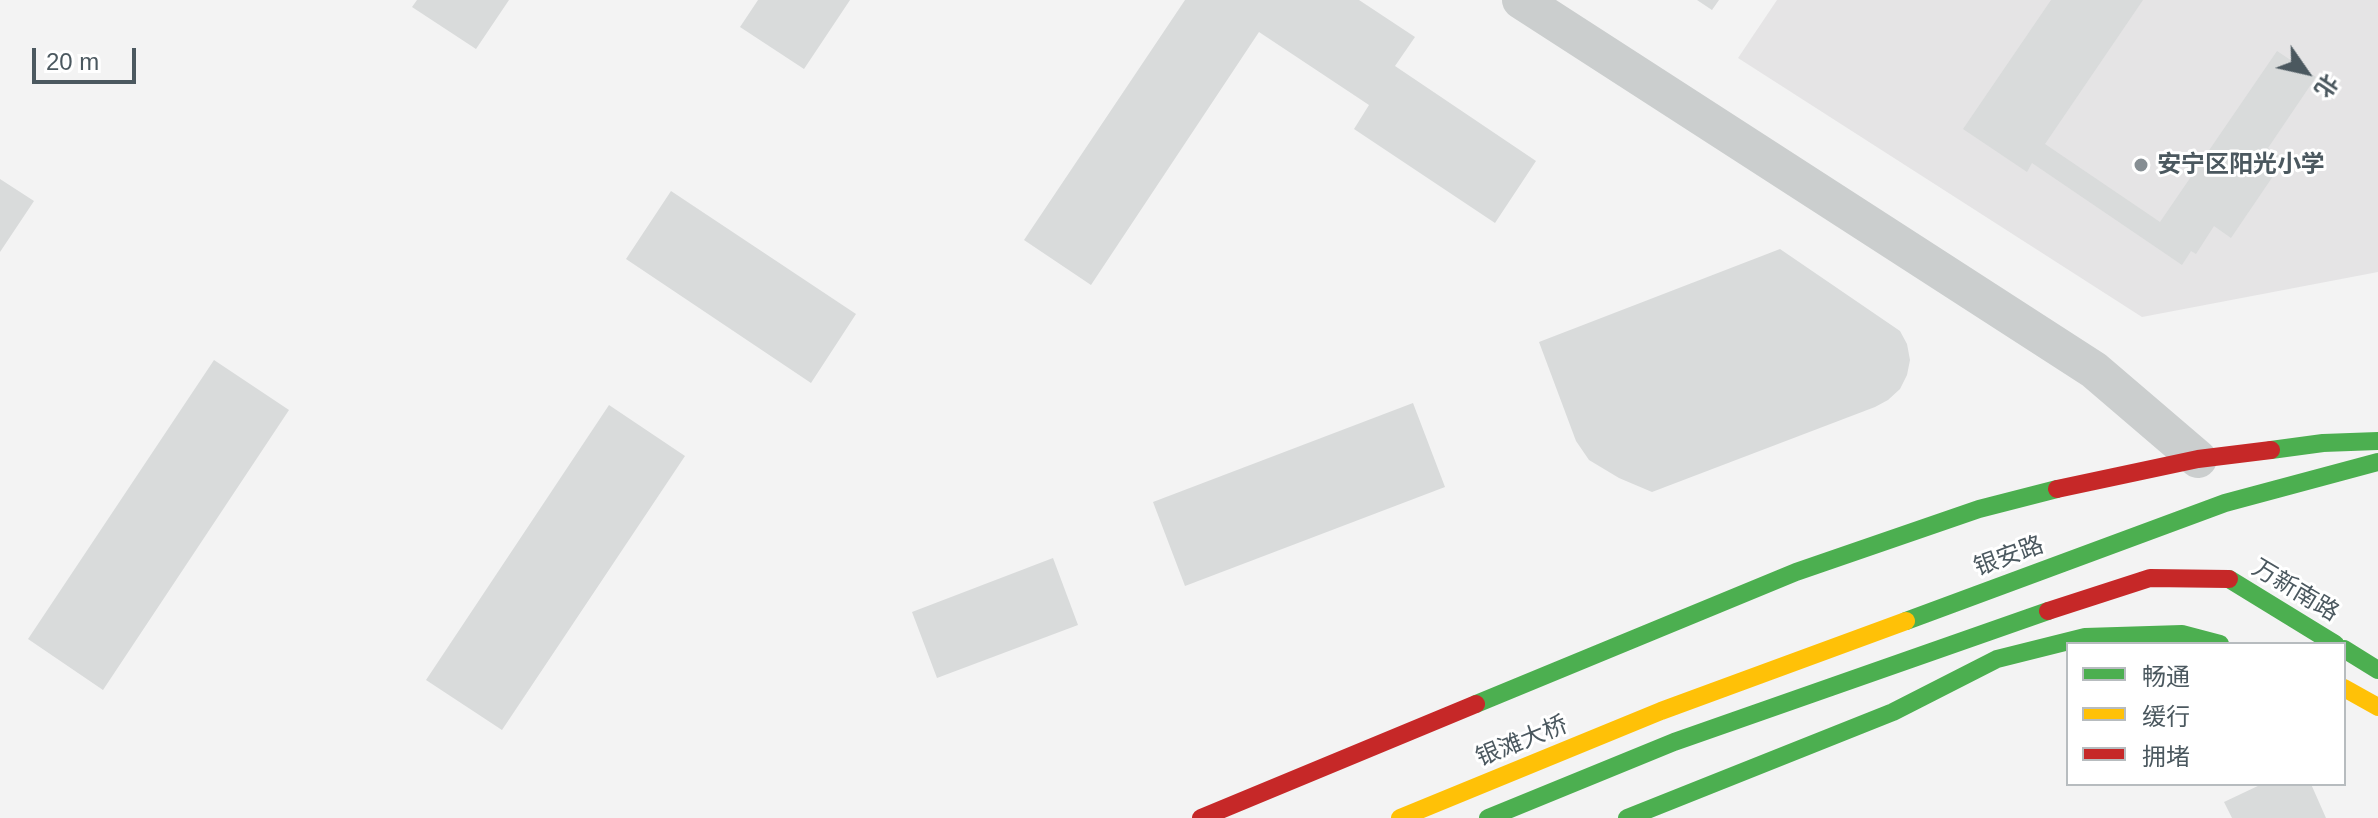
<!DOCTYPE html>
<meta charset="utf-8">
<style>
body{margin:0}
#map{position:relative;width:2378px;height:818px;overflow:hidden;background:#f3f3f3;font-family:Helvetica,"Noto Sans SC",sans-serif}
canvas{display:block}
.legend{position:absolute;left:2066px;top:642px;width:280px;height:144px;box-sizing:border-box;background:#fff;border:2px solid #b7bcbf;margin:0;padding:10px 14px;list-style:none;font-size:24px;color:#4b585f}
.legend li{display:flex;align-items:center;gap:16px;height:40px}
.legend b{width:40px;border:2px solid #b7bcbf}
.north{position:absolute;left:2266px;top:32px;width:80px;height:80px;-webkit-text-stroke:6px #fff;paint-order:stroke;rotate:124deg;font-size:22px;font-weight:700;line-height:32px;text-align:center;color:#4b585f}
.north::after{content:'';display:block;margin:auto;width:28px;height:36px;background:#4b585f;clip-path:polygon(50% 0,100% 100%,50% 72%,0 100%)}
.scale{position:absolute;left:32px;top:48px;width:104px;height:36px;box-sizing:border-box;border:4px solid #4b585f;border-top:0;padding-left:10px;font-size:24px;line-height:28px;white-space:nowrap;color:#4b585f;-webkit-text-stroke:6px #fff;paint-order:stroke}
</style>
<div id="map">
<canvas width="2378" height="818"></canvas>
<ul class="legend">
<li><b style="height:10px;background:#4caf50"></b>畅通</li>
<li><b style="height:10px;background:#ffc107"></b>缓行</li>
<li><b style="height:10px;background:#c62828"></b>拥堵</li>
</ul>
<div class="north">北</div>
<div class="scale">20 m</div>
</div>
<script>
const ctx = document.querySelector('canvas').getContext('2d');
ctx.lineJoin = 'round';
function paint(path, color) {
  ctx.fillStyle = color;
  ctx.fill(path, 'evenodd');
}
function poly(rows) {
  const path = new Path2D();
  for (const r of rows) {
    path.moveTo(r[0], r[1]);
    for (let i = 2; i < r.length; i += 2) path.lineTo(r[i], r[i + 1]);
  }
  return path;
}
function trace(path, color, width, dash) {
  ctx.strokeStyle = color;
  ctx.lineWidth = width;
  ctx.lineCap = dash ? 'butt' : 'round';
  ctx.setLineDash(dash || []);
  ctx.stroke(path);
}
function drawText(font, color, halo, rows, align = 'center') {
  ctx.font = font + ' Helvetica,"Noto Sans SC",sans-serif';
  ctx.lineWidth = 6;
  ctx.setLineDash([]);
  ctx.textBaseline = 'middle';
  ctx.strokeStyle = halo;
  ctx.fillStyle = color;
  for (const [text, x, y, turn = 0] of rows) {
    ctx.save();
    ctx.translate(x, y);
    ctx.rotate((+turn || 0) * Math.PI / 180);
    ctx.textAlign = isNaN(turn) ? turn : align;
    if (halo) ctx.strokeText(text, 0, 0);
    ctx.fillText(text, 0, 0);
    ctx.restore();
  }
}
const education = poly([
 [1777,0,2378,0,2378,272,2142,317,1738,58]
]);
const building = poly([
 [417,0,509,0,476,49,412,7],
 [758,0,850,0,804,69,740,27],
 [1185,0,1359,0,1415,37,1395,66,1536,161,1495,223,1354,129,1369,105,1259,32,1091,285,1024,240],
 [1697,0,1719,0,1712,10],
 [2051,0,2143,0,2045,144,2160,222,2277,51,2316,77,2268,148,2284,160,2231,238,2214,226,2196,254,2191,251,2182,265,2032,163,2027,172,1963,129],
 [0,179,34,201,0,252],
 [671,191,856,314,811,383,626,259],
 [1780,249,1900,331,1907,344,1910,360,1907,375,1900,389,1888,400,1875,407,1652,492,1619,478,1589,460,1576,441,1539,342],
 [214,360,289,410,103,690,28,639],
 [1413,403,1445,487,1185,586,1153,502],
 [609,405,685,456,502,730,426,680],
 [1053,558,1078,625,937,678,912,612],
 [2262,784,2311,784,2326,818,2232,818,2224,802]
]);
const street = poly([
 [1521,0,2094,370,2198,459]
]);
const fast = poly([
 [2271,450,2323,443,2378,441],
 [2229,579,2335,644],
 [1906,621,2225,503,2378,462],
 [2344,649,2378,670],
 [1476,704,1796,572,1979,509,2057,489],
 [1488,818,1674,742,2048,611],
 [1627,818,1893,712,1997,659,2085,637,2182,634,2220,644]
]);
const slow = poly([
 [2344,688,2378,707],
 [1400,818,1661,711,1906,621]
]);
const jam = poly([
 [2057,489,2198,459,2271,450],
 [2048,611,2150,578,2229,579],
 [1201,818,1476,704]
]);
const markers = [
 [2141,165,8,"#868e93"]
];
const poiNames = [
 ["安宁区阳光小学",2157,165]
];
const streetNames = [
 ["银安路",2009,557,-20],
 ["万新南路",2295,591,31],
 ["银滩大桥",1522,742,-22]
];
paint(education, '#e5e4e5');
paint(building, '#d9dbdb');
trace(street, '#cbcece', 38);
trace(fast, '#4caf50', 18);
trace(slow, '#ffc107', 18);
trace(jam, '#c62828', 18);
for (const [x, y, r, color] of markers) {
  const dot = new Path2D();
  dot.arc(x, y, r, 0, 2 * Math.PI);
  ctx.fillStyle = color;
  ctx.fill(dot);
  trace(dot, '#fff', 3);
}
drawText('bold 24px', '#4b585f', '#fff', poiNames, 'left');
drawText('24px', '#4b585f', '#fff', streetNames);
</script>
